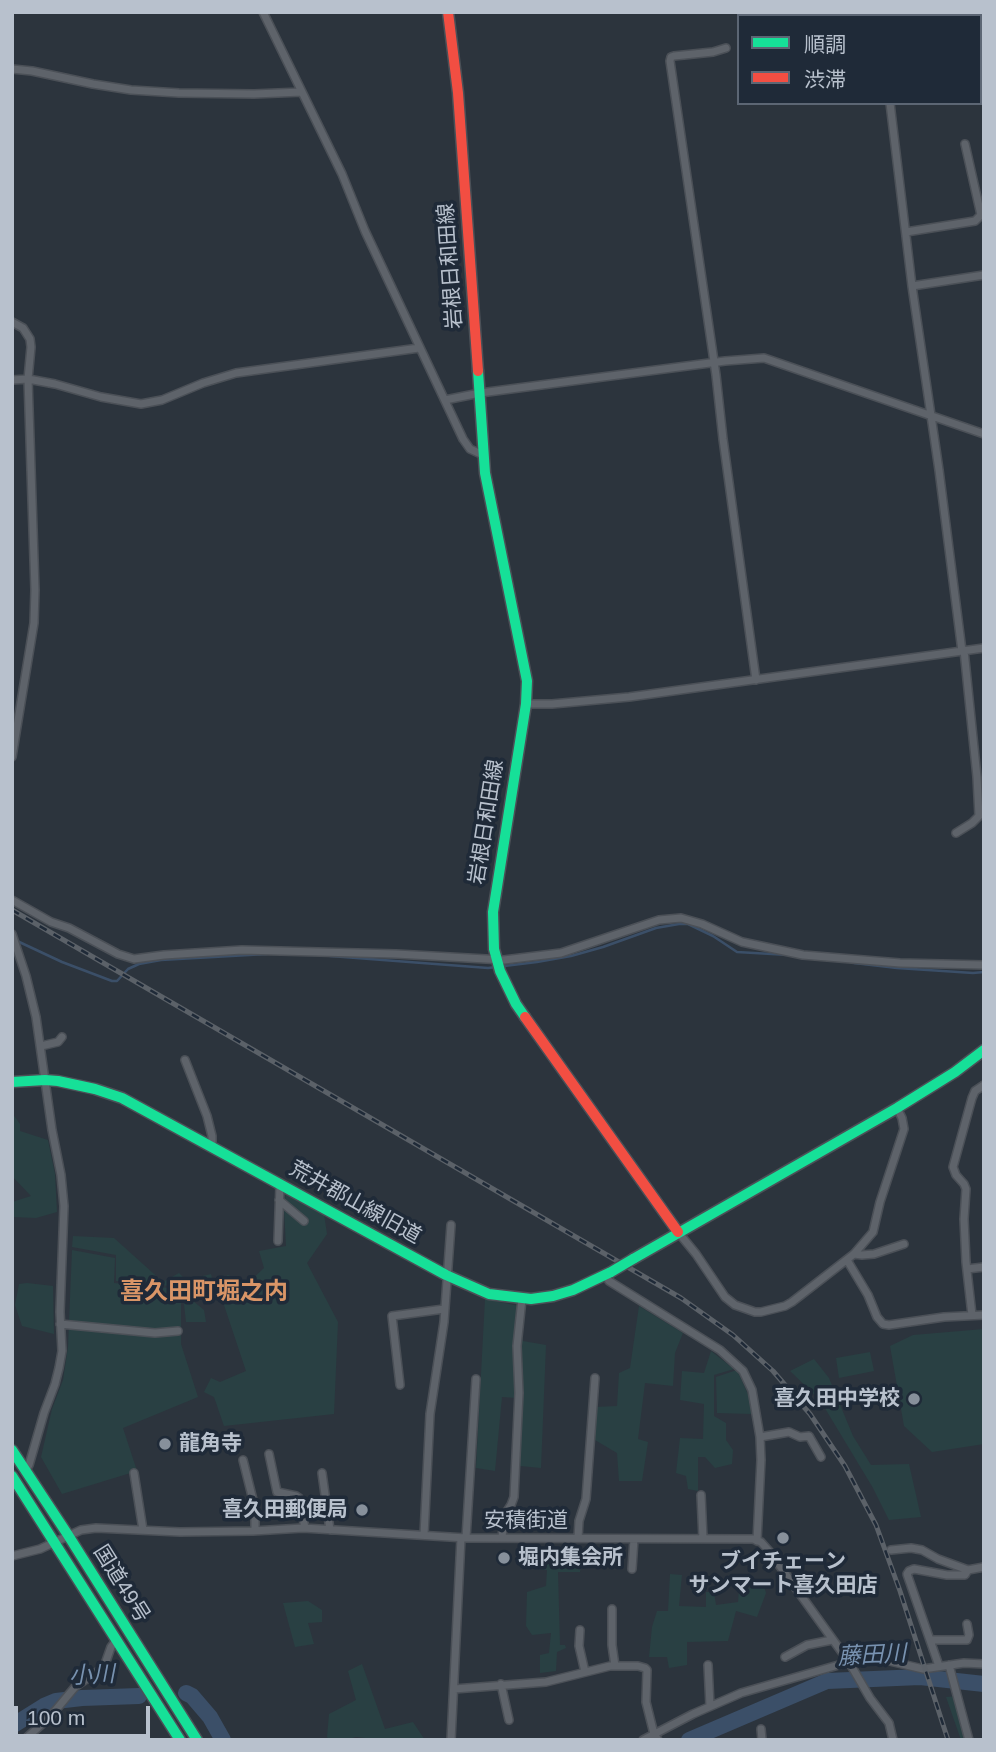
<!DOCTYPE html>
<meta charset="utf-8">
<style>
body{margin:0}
#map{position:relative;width:996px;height:1752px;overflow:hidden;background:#2c343d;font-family:Helvetica,"Noto Sans JP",sans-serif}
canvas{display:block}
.frame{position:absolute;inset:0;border:14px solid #b8c1cd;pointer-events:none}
.legend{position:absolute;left:737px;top:14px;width:245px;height:91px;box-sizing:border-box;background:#1f2a38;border:2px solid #5c6674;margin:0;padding:9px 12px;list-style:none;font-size:21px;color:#b8c1cd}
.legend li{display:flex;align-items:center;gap:14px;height:35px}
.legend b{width:35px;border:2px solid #5c6674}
.scale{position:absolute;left:14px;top:1706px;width:136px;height:32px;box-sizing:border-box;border:4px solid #b8c1cd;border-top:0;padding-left:9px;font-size:21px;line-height:24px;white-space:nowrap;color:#b8c1cd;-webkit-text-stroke:5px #1f2a38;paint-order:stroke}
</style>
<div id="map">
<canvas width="996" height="1752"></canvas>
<div class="frame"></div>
<ul class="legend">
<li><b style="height:9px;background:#16e098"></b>順調</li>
<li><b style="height:9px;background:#f24e42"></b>渋滞</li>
</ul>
<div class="scale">100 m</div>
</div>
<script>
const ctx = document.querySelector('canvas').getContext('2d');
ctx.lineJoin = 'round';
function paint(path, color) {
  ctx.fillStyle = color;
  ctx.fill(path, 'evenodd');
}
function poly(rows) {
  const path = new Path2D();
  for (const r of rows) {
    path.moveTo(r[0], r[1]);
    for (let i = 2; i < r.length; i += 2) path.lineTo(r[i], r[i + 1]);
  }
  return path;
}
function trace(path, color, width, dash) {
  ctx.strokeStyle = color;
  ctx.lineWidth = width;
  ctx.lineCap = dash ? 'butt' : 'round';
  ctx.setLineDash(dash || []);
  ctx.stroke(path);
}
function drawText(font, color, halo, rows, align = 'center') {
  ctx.font = font + ' Helvetica,"Noto Sans JP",sans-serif';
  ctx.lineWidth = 7;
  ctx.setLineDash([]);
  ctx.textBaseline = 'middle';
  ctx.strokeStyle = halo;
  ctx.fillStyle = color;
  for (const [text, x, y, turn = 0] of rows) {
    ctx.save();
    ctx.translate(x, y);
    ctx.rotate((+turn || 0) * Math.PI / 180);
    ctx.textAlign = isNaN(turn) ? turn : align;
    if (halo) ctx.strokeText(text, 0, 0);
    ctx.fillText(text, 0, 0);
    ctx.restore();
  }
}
const green = poly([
 [12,1113,20,1124,20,1131,48,1140,55,1174,57,1212,36,1218,12,1217,12,1202,31,1196,12,1176],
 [286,1193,324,1214,327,1234,307,1263,338,1322,334,1414,224,1426,214,1397,204,1392,211,1378,220,1382,246,1371,216,1281,228,1275,248,1283,264,1268,259,1251,286,1246,284,1209],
 [73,1236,114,1238,163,1282,179,1273,186,1280,211,1274,216,1296,193,1301,204,1310,206,1322,186,1322,182,1287,116,1281,116,1255,72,1247],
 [72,1250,115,1258,114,1283,181,1289,181,1344,198,1397,123,1428,137,1471,62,1494,41,1457,52,1409,63,1380,68,1347],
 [27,1283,53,1286,54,1334,22,1326,15,1305,19,1284],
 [485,1299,519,1306,523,1341,546,1345,541,1468,520,1466,518,1398,502,1397,495,1471,476,1468],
 [639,1306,683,1333,675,1353,673,1386,645,1383,638,1439,648,1442,642,1481,619,1481,617,1453,595,1440,595,1407,617,1406,619,1373,630,1368],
 [984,1329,984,1444,932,1452,904,1426,890,1346,913,1335],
 [711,1351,734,1369,714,1375,714,1416,726,1423,726,1440,733,1450,732,1464,715,1468,705,1457,698,1457,698,1491,688,1489,686,1476,676,1473,680,1438,703,1439,704,1404,680,1400,682,1371,704,1373],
 [870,1352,874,1371,839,1378,836,1358],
 [814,1359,829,1378,853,1436,871,1465,909,1464,921,1517,889,1520,873,1488,820,1400,790,1371],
 [737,1370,752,1403,752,1414,717,1413,716,1377],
 [556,1560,556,1566,581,1566,580,1572,558,1572,560,1645,565,1645,566,1648,557,1652,556,1671,540,1673,540,1655,549,1653,551,1633,532,1635,526,1626,527,1592,546,1586,547,1570,535,1569,536,1565,546,1565],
 [670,1574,682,1575,679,1606,706,1607,706,1592,714,1592,716,1605,738,1602,739,1590,764,1586,766,1593,757,1617,736,1611,728,1641,687,1642,687,1665,669,1668,667,1657,649,1657,652,1627,657,1611,668,1611],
 [308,1601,322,1610,322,1622,308,1623,314,1644,295,1647,283,1603],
 [362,1664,385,1729,413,1722,425,1740,383,1740,356,1737,345,1740,329,1740,327,1737,329,1714,356,1700,348,1671],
 [958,1696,973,1740,961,1740,946,1697]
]);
const stream = poly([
 [15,940,62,962,112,981,117,981,128,969,139,964,161,960,267,954],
 [330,956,488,968,537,962,571,956,603,947,656,928,679,924,688,924,713,936,737,952,789,955],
 [854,963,897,968,973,973,984,972]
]);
const river = poly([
 [186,1693,192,1696,210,1717,223,1740],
 [12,1726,44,1706,56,1701,82,1698,139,1696],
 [689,1740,827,1681,920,1677,984,1684]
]);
const street = poly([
 [263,12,342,174,365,231,463,439,470,449,483,455],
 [880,12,880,16],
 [726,48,713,52,674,56,671,57,670,61,716,375,723,439,756,680],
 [12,69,32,71,93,84,131,90,179,93,254,94,302,92],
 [890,103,912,286,939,470,962,651],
 [906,232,975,221,981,215,965,144],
 [912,286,984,275],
 [12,322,23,328,30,339,31,347,28,379,35,590,34,623,12,757],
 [12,380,28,379,55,384,101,397,141,404,162,400,203,383,236,373,419,348],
 [445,400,480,393,725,361,764,358,984,434],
 [526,704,552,704,629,697,984,648],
 [956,833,972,823,979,816,977,777,964,650],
 [12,900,51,922,69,928,118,954,134,959,164,955,242,950,396,954,504,960,561,953,659,920,681,918,702,924,742,942,803,955,900,963,984,965],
 [12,934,26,976,36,1017,52,1130,61,1175,64,1206,60,1312,62,1351,59,1368,55,1384,44,1413,29,1465,26,1470],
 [41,1046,58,1042,62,1037],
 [185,1060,207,1116,212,1136,212,1148],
 [279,1200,304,1221],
 [678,1232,696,1254,725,1297,735,1305,755,1312,761,1312,785,1306,792,1302,854,1254,873,1232,880,1202,904,1129,902,1118,897,1108],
 [278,1241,280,1185],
 [854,1254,862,1255,874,1254,904,1244],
 [847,1260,868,1295,877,1317,883,1324,889,1325,944,1317,984,1315],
 [967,1269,984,1267],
 [605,1275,609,1281,720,1350,743,1371,752,1390,760,1437,761,1460,757,1541],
 [972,1315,966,1262,964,1219,966,1189,964,1184,956,1175,953,1167,972,1098,975,1091,984,1085],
 [60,1324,155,1333,178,1331],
 [400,1385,392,1316,444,1309],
 [760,1437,789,1432,800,1437,809,1436,821,1457],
 [269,1454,277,1492,296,1496,299,1498,305,1528],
 [243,1460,255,1508,255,1531],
 [134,1473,143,1530],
 [322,1473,330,1530],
 [701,1495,703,1539],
 [424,1535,430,1414,444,1322,451,1225],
 [466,1538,476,1379],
 [502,1538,504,1516,511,1505,514,1497,519,1393,517,1346,522,1299],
 [578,1538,579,1521,586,1499,595,1378],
 [891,1550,911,1548,922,1550,938,1559,968,1570,984,1567],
 [12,1556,40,1549,81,1530,96,1528,180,1532,253,1531,303,1528,466,1538,753,1539,761,1542,769,1551,849,1662,870,1698,889,1723,893,1740],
 [632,1569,634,1539],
 [612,1609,612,1645,615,1666],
 [580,1630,579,1646,585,1672],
 [930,1640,967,1640,969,1635,967,1624],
 [785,1657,807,1645,832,1640],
 [708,1665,710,1706],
 [949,1665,969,1740],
 [939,1666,907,1574,909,1571,914,1569,947,1575,965,1575,968,1570],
 [501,1684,509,1720],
 [454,1689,546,1682,610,1666,638,1666,645,1668,647,1670,646,1702,654,1734,658,1740],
 [761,1729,762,1740],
 [24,1740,50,1717,75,1687,104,1667,111,1647,117,1639],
 [451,1740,461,1538],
 [643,1740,693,1714,741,1693,849,1662,877,1658,923,1669,964,1663,984,1664]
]);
const fast = poly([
 [478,371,485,473,527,681,526,704,493,912,494,949,500,971,516,1004,525,1017],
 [12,1082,45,1080,58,1081,95,1089,122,1098,446,1275,489,1294,531,1299,553,1296,573,1290,611,1272],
 [633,1259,897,1108,955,1072,984,1050],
 [12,1450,68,1535,197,1740],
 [12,1476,180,1740]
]);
const jam = poly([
 [448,12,458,93,478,371],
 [525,1017,678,1232]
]);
const rail = poly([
 [12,910,681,1298,733,1335,773,1371,810,1414,845,1466,876,1525,900,1591,948,1740]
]);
const fastBridge = poly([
 [611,1272,633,1259]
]);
const markers = [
 [914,1399,7,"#87909b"],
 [165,1444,7,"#87909b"],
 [362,1510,7,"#87909b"],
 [783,1538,7,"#87909b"],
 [504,1558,7,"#87909b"]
];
const streetNames = [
 ["岩根日和田線",451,266,-94],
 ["岩根日和田線",487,822,-81],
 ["荒井郡山線旧道",355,1203,29],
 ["安積街道",526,1521],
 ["国道49号",121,1584,58]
];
const poiNames = [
 ["喜久田中学校",900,1399],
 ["龍角寺",179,1444,"left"],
 ["喜久田郵便局",348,1510],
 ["堀内集会所",518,1558,"left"],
 ["ブイチェーン",783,1562,"center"],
 ["サンマート喜久田店",783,1586,"center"]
];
const waterNames = [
 ["藤田川",872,1656,-3],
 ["小川",92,1676,-3]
];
const quarterNames = [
 ["喜久田町堀之内",204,1292]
];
paint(green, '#294043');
trace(stream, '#3b4f68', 2.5);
trace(river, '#3b4f68', 16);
trace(street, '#4b5057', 10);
trace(fast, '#4b5057', 13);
trace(jam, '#4b5057', 13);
trace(street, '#5e636a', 7);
trace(fast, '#16e098', 10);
trace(jam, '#f24e42', 10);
trace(rail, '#5b6168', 5);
trace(rail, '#1f2a38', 2.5, [8]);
trace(fastBridge, '#4b5057', 13, []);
trace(fastBridge, '#16e098', 10);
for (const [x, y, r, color] of markers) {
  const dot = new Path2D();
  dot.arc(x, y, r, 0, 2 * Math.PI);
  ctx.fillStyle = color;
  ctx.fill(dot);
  trace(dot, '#1f2a38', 2.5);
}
drawText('21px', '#b8c1cd', '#1f2a38', streetNames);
drawText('bold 21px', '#b8c1cd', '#1f2a38', poiNames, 'right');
drawText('italic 23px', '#7892b0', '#1f2a38', waterNames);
drawText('bold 24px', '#d99567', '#1f2a38', quarterNames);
</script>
